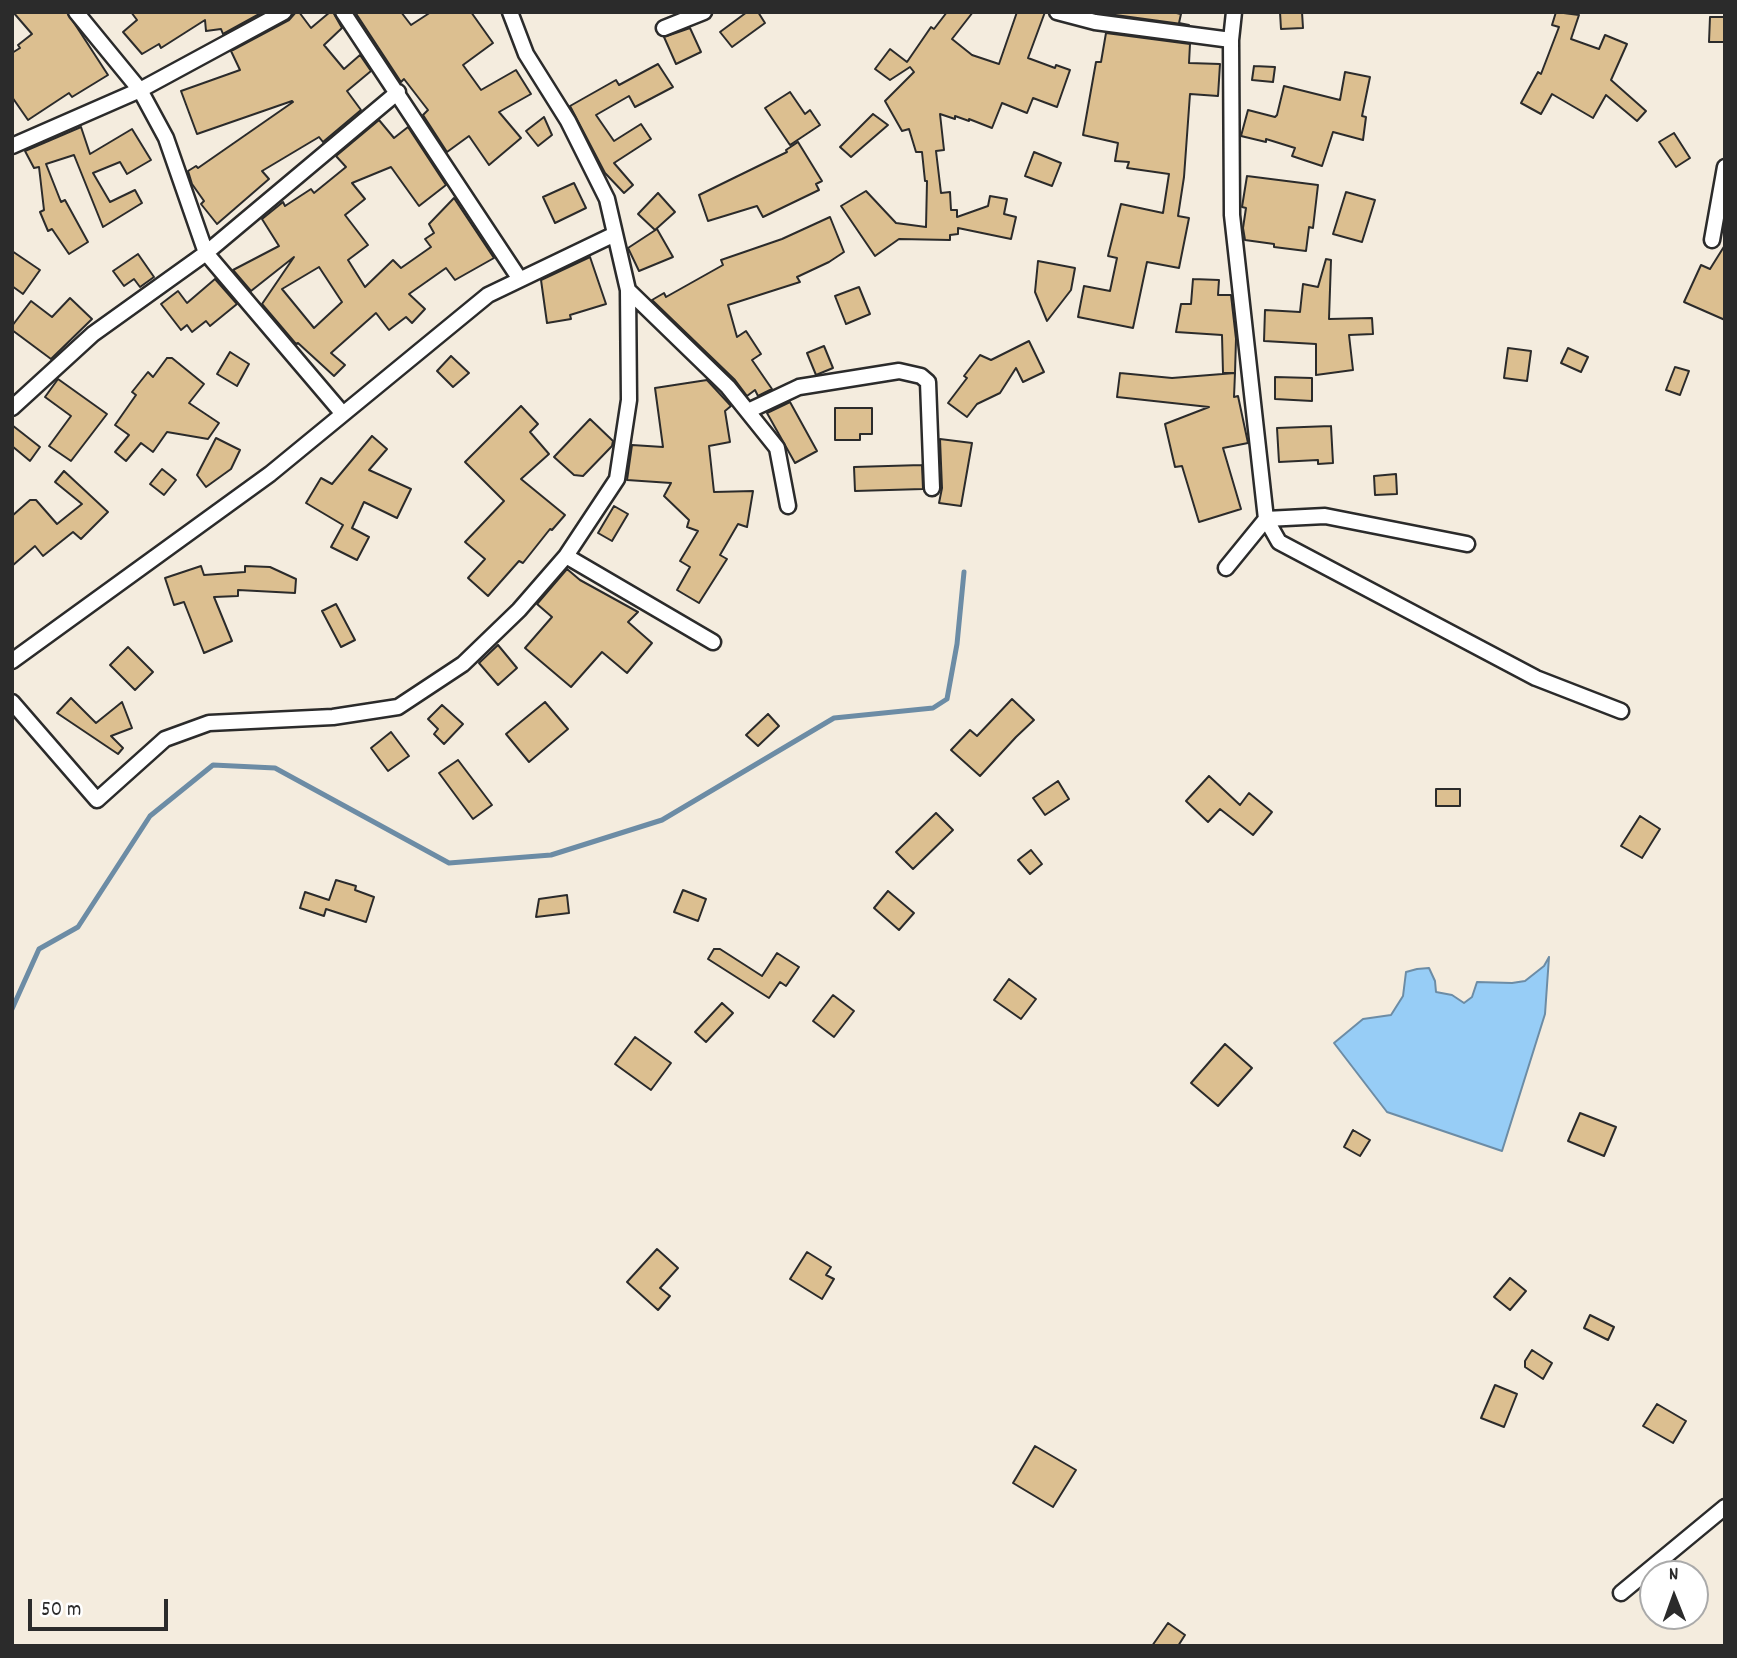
<!DOCTYPE html>
<style>
body{margin:0}
#map{position:relative;width:1737px;height:1658px;overflow:hidden;background:#f4ecde;font-family:Dekko,sans-serif}
canvas{display:block}
.frame{position:absolute;inset:0;border:14px solid #2b2b2b;pointer-events:none}
.north{position:absolute;left:1639px;top:1560px;width:70px;height:70px;box-sizing:border-box;background:#fff;border:2px solid #aaa;border-radius:50%;rotate:359deg;font-size:19px;font-weight:700;line-height:28px;text-align:center;color:#2b2b2b}
.north::after{content:'';display:block;margin:auto;width:24px;height:32px;background:#2b2b2b;clip-path:polygon(50% 0,100% 100%,50% 72%,0 100%)}
.scale{position:absolute;left:28px;top:1599px;width:140px;height:32px;box-sizing:border-box;border:4px solid #2b2b2b;border-top:0;padding-left:9px;font-size:21px;line-height:24px;white-space:nowrap;color:#2b2b2b;-webkit-text-stroke:5px #fff;paint-order:stroke}
</style>
<div id="map">
<canvas width="1737" height="1658"></canvas>
<div class="frame"></div>
<div class="north">N</div>
<div class="scale">50 m</div>
</div>
<script>
const ctx = document.querySelector('canvas').getContext('2d');
ctx.lineJoin = 'round';
function paint(path, color) {
  ctx.fillStyle = color;
  ctx.fill(path, 'evenodd');
}
function poly(rows) {
  const path = new Path2D();
  for (const r of rows) {
    path.moveTo(r[0], r[1]);
    for (let i = 2; i < r.length; i += 2) path.lineTo(r[i], r[i + 1]);
  }
  return path;
}
function trace(path, color, width, dash) {
  ctx.strokeStyle = color;
  ctx.lineWidth = width;
  ctx.lineCap = dash ? 'butt' : 'round';
  ctx.setLineDash(dash || []);
  ctx.stroke(path);
}
const water = poly([
 [1549,957,1545,1014,1502,1151,1387,1112,1334,1043,1363,1019,1391,1015,1403,996,1406,972,1417,969,1429,968,1435,981,1436,992,1452,995,1464,1003,1472,997,1477,982,1512,983,1525,981,1544,966,1549,957]
]);
const stream = poly([
 [12,1009,39,949,78,927,150,816,213,765,275,768,449,863,551,855,662,820,834,718,933,708,947,699,957,644,964,572]
]);
const building = poly([
 [13,12,67,12,108,75,72,97,69,93,28,120,12,97,12,53,20,48,18,45,32,34,13,12],
 [131,12,263,12,223,34,221,29,206,31,205,20,161,48,159,44,142,54,123,32,137,20,131,12],
 [296,12,299,12,311,28,330,12,333,12,342,28,324,45,344,69,360,55,371,71,347,91,361,110,323,142,319,137,262,171,269,179,217,224,201,204,204,201,192,184,188,171,196,166,198,168,293,102,292,101,197,134,181,91,240,70,231,51,289,20,296,12],
 [355,12,401,12,411,25,431,12,471,12,493,43,463,65,481,90,516,70,531,94,499,112,521,138,489,165,469,136,447,152,423,115,428,110,404,79,401,82,355,12],
 [747,12,758,12,765,23,732,47,720,32,747,12],
 [947,12,973,12,952,39,972,55,999,64,1017,12,1045,12,1028,58,1055,68,1056,65,1070,70,1057,107,1033,98,1027,113,1002,103,992,128,969,119,969,121,955,116,955,119,940,114,944,150,936,151,941,193,950,192,951,210,957,210,957,217,988,206,990,196,1007,199,1004,214,1016,217,1011,239,958,228,958,234,950,235,950,240,899,239,875,256,841,206,866,191,896,223,926,227,927,181,925,181,922,152,916,152,909,129,902,131,885,101,914,72,910,67,890,80,875,69,890,49,907,62,931,27,934,29,947,12],
 [1109,12,1172,12,1181,14,1179,23,1189,25,1108,14,1109,12],
 [1280,12,1302,12,1303,28,1281,29,1280,12],
 [1556,12,1579,15,1571,39,1599,49,1605,35,1627,44,1611,80,1646,111,1637,121,1606,95,1593,118,1552,94,1541,114,1521,103,1538,72,1541,74,1559,27,1552,25,1556,12],
 [1710,17,1725,17,1725,42,1709,42,1710,17],
 [690,28,701,52,676,64,664,37,690,28],
 [1106,33,1190,44,1189,63,1220,64,1218,96,1190,94,1184,177,1178,216,1189,218,1179,268,1147,262,1133,328,1078,317,1084,286,1110,291,1117,258,1108,256,1121,204,1163,213,1169,174,1127,168,1129,162,1115,161,1118,143,1083,135,1096,62,1101,62,1106,33],
 [658,64,673,87,635,107,629,96,596,115,614,141,641,124,651,139,614,163,633,185,624,193,605,173,570,106,616,80,619,85,658,64],
 [1254,66,1275,67,1273,82,1252,80,1254,66],
 [1345,72,1370,77,1362,116,1366,117,1363,140,1333,132,1322,166,1292,156,1295,148,1266,139,1266,142,1241,136,1248,110,1275,117,1277,115,1284,86,1340,100,1345,72],
 [790,92,805,114,810,110,820,125,790,145,765,108,790,92],
 [873,114,888,125,851,157,840,147,873,114],
 [544,117,552,135,538,146,526,131,544,117],
 [379,120,394,138,408,127,446,185,419,206,391,167,352,183,365,199,345,215,368,245,348,260,365,287,393,260,401,268,431,247,425,239,434,233,429,224,454,198,494,258,455,280,446,268,409,294,425,309,412,323,406,317,389,330,376,313,331,353,345,365,334,376,298,343,296,344,262,304,294,257,251,291,233,270,279,246,262,219,283,202,285,206,311,189,314,193,346,167,336,156,379,120],
 [319,267,342,302,314,328,282,289,319,267],
 [81,127,90,154,132,129,151,160,127,174,120,162,93,173,110,202,135,190,142,203,103,227,74,155,46,164,61,202,65,200,88,242,69,254,52,229,48,231,40,212,44,210,39,167,34,168,25,151,81,127],
 [1674,133,1690,158,1676,167,1659,142,1674,133],
 [798,142,822,181,816,184,819,190,763,217,757,206,708,221,699,195,787,152,786,150,798,142],
 [1034,152,1061,163,1052,186,1025,176,1034,152],
 [1247,176,1318,185,1313,228,1309,227,1306,251,1274,247,1274,244,1245,240,1243,228,1246,208,1242,207,1247,176],
 [574,183,586,208,555,223,543,197,574,183],
 [1346,192,1375,200,1362,242,1333,234,1346,192],
 [658,193,675,212,655,230,638,214,658,193],
 [830,217,844,252,829,262,797,277,800,282,728,305,737,337,746,331,761,354,752,360,772,389,758,396,755,390,747,396,735,380,652,300,664,293,666,297,723,265,721,260,782,239,830,217],
 [657,229,673,257,639,271,628,248,657,229],
 [1725,245,1725,320,1684,302,1701,265,1710,269,1725,245],
 [12,251,40,270,23,294,12,286,12,251],
 [138,254,154,277,140,287,134,279,124,286,113,271,138,254],
 [590,257,606,304,570,315,571,319,547,323,541,280,590,257],
 [1326,259,1331,260,1329,319,1372,318,1373,334,1349,335,1353,370,1316,375,1316,344,1264,341,1265,310,1300,312,1303,284,1318,287,1326,259],
 [1038,261,1075,268,1071,290,1047,321,1035,292,1038,261],
 [215,279,237,304,210,326,206,321,192,332,187,325,181,330,161,304,178,291,187,303,215,279],
 [1193,279,1219,280,1218,295,1231,295,1236,339,1235,373,1223,373,1222,335,1176,332,1181,304,1191,304,1193,279],
 [859,287,870,314,846,324,835,296,859,287],
 [70,298,92,319,51,359,12,330,12,326,31,301,52,317,70,298],
 [1029,341,1044,372,1023,382,1016,368,1000,393,977,404,967,417,948,403,967,378,964,376,980,355,991,360,1029,341],
 [824,346,833,368,816,375,807,353,824,346],
 [1508,348,1531,351,1527,381,1504,378,1508,348],
 [1568,348,1588,357,1581,372,1561,363,1568,348],
 [230,352,249,364,237,386,217,374,230,352],
 [451,356,469,373,453,387,437,371,451,356],
 [167,358,172,358,204,384,189,403,219,423,208,439,167,432,153,452,141,443,126,461,115,452,129,435,115,425,136,395,132,392,148,372,153,377,167,358],
 [1675,367,1689,371,1680,395,1666,390,1675,367],
 [1120,373,1172,378,1235,373,1234,397,1238,396,1248,443,1223,448,1241,509,1199,522,1182,466,1175,467,1165,424,1209,407,1117,397,1120,373],
 [1275,377,1312,378,1312,401,1275,399,1275,377],
 [58,379,107,414,71,461,49,446,71,416,45,397,58,379],
 [707,380,731,406,725,411,730,442,709,446,714,492,753,491,747,527,738,524,720,555,727,559,699,603,677,590,690,567,680,561,698,531,687,527,689,520,664,496,671,483,627,480,632,445,663,447,655,388,707,380],
 [790,402,817,451,795,463,767,413,790,402],
 [521,406,538,424,530,432,549,454,521,479,565,515,552,530,550,529,523,563,519,561,488,596,468,578,485,559,465,542,504,501,465,462,521,406],
 [835,408,872,408,872,434,860,434,860,440,835,440,835,408],
 [590,419,613,441,612,446,583,476,574,475,554,457,590,419],
 [12,425,40,447,30,461,12,446,12,425],
 [1331,426,1333,463,1318,464,1318,460,1279,462,1277,428,1331,426],
 [372,436,387,449,369,470,411,489,397,518,364,502,352,528,369,537,357,560,331,547,343,525,306,503,321,478,332,484,372,436],
 [216,438,240,450,231,469,206,487,197,475,216,438],
 [940,439,972,443,961,506,939,503,942,488,940,439],
 [922,465,923,489,855,491,854,467,922,465],
 [162,469,176,480,164,495,150,484,162,469],
 [64,471,108,512,81,539,73,532,43,556,35,546,12,566,12,516,30,500,36,500,57,524,82,504,55,482,64,471],
 [1396,474,1397,494,1375,495,1374,476,1396,474],
 [614,506,628,514,612,541,598,533,614,506],
 [201,566,204,575,245,572,245,566,270,567,296,579,295,593,238,590,238,596,214,597,232,641,204,653,184,602,174,605,165,578,201,566],
 [567,569,580,580,638,612,628,622,652,643,627,673,602,652,571,687,525,648,552,617,537,604,567,569],
 [336,604,355,640,341,647,322,611,336,604],
 [498,645,517,668,498,685,479,663,498,645],
 [128,647,153,672,135,690,110,665,128,647],
 [71,698,96,723,122,702,132,728,111,736,123,748,118,754,57,713,71,698],
 [1012,699,1034,720,1016,737,980,776,951,750,970,730,977,736,1012,699],
 [545,702,568,729,529,762,506,734,545,702],
 [442,705,463,724,444,744,434,734,438,729,428,719,442,705],
 [768,714,779,726,758,746,746,735,768,714],
 [391,732,409,756,388,771,371,748,391,732],
 [458,760,492,805,473,819,439,773,458,760],
 [1209,776,1240,805,1249,793,1272,812,1253,835,1220,809,1208,822,1186,801,1209,776],
 [1058,781,1069,799,1045,815,1033,798,1058,781],
 [1436,789,1460,789,1460,806,1436,806,1436,789],
 [936,813,953,830,913,869,896,852,936,813],
 [1640,816,1660,829,1642,858,1621,846,1640,816],
 [1031,850,1042,864,1030,874,1018,860,1031,850],
 [336,880,356,886,355,890,374,897,366,922,326,909,324,916,300,908,305,892,329,900,336,880],
 [683,890,706,899,698,921,674,912,683,890],
 [888,891,914,913,899,930,874,908,888,891],
 [567,895,569,913,536,917,539,899,567,895],
 [714,949,720,949,762,976,777,953,799,967,786,986,780,982,769,998,708,959,714,949],
 [1009,979,1036,999,1021,1019,994,1000,1009,979],
 [833,995,854,1011,834,1037,813,1021,833,995],
 [722,1003,733,1013,706,1042,695,1032,722,1003],
 [635,1037,671,1063,651,1090,615,1064,635,1037],
 [1225,1044,1252,1068,1218,1106,1191,1083,1225,1044],
 [1580,1113,1616,1127,1604,1156,1568,1141,1580,1113],
 [1353,1130,1370,1140,1360,1156,1344,1147,1353,1130],
 [657,1249,678,1268,660,1288,670,1296,658,1310,627,1282,657,1249],
 [807,1252,831,1267,826,1275,834,1279,822,1299,790,1279,807,1252],
 [1510,1278,1526,1291,1510,1310,1494,1297,1510,1278],
 [1590,1315,1614,1327,1608,1340,1584,1328,1590,1315],
 [1532,1350,1552,1363,1543,1379,1525,1367,1525,1361,1532,1350],
 [1495,1385,1517,1394,1504,1427,1481,1418,1495,1385],
 [1657,1404,1686,1421,1673,1443,1643,1426,1657,1404],
 [1035,1446,1076,1470,1053,1507,1013,1483,1035,1446],
 [1168,1623,1185,1635,1178,1646,1152,1646,1168,1623]
]);
const minor = poly([
 [76,12,140,90,166,138,206,253,343,414],
 [343,12,519,278],
 [1057,12,1095,22,1231,40],
 [1234,12,1231,40,1232,215,1266,519,1325,516,1467,544],
 [664,28,704,12],
 [12,146,140,90,284,12],
 [1712,240,1725,167],
 [628,290,728,387,777,448,788,506],
 [12,408,93,334,206,253,398,92],
 [748,411,799,387,899,371,921,376,928,382,932,488],
 [566,556,713,642],
 [1226,568,1266,519,1279,542,1536,678,1621,711],
 [12,661,270,474,488,295,615,234],
 [12,702,97,800,165,739,209,723,333,717,398,707,463,664,519,610,566,556,617,479,629,400,628,290,607,199,568,121,526,54,510,12],
 [1621,1593,1725,1507]
]);
paint(water, '#97cdf6');
trace(water, '#6c8ca5', 2);
trace(stream, '#6c8ca5', 5);
paint(building, '#dcbf90');
trace(building, '#2b2b2b', 2);
trace(minor, '#2b2b2b', 19);
trace(minor, '#fff', 14);
</script>
